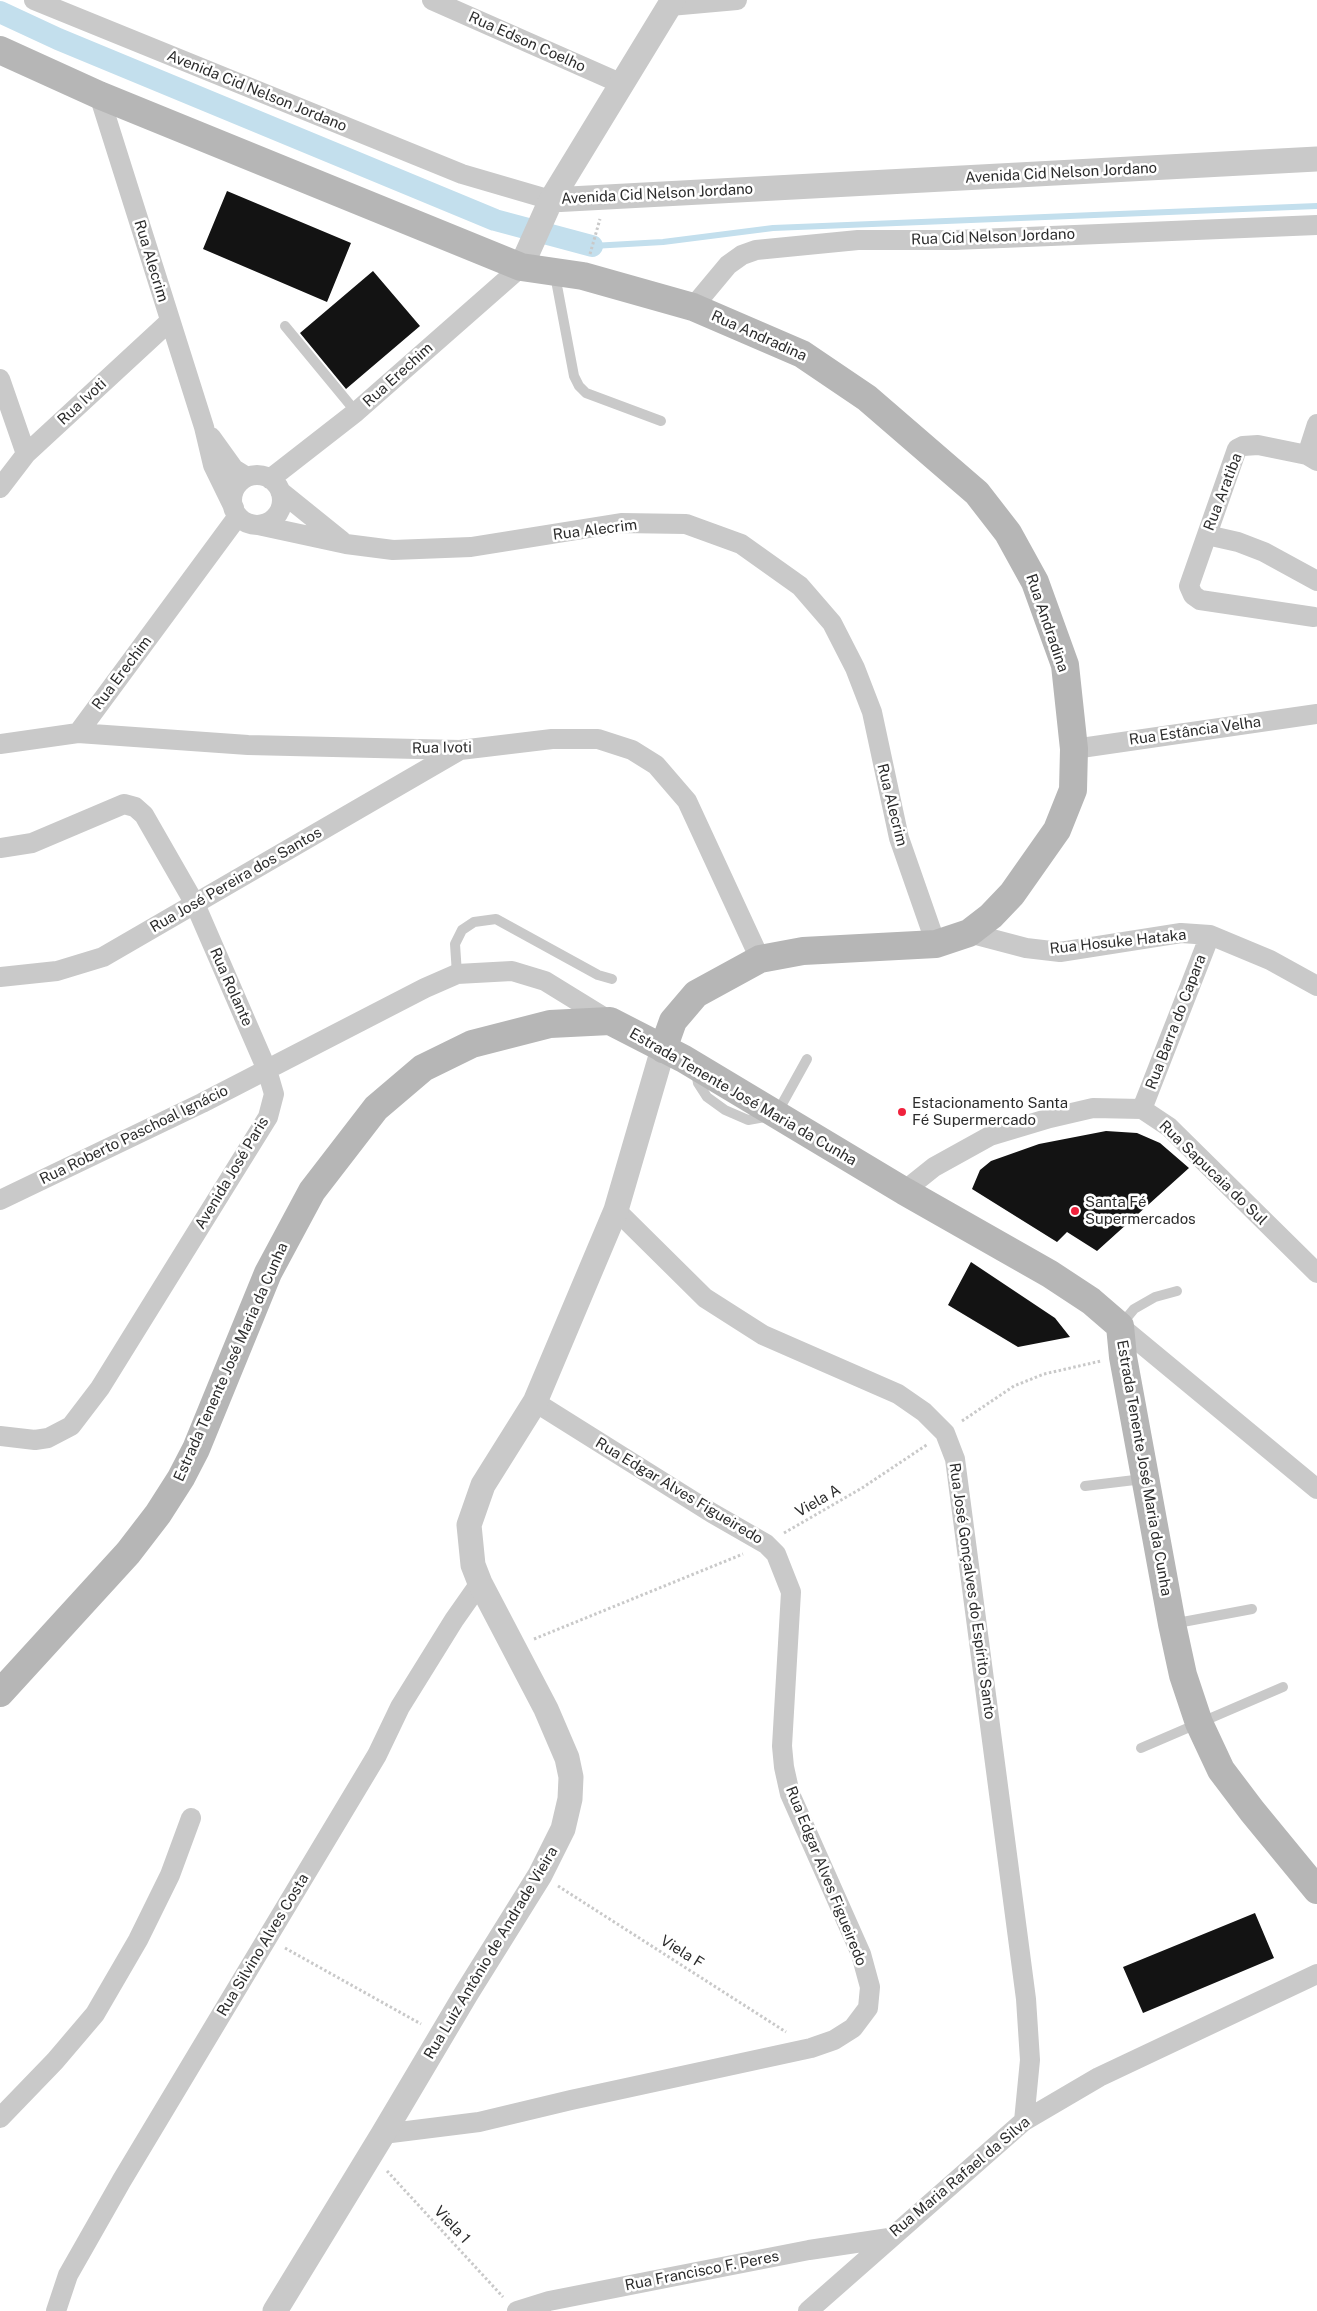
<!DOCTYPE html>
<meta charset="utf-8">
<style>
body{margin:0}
canvas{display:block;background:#fff}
</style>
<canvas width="1317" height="2311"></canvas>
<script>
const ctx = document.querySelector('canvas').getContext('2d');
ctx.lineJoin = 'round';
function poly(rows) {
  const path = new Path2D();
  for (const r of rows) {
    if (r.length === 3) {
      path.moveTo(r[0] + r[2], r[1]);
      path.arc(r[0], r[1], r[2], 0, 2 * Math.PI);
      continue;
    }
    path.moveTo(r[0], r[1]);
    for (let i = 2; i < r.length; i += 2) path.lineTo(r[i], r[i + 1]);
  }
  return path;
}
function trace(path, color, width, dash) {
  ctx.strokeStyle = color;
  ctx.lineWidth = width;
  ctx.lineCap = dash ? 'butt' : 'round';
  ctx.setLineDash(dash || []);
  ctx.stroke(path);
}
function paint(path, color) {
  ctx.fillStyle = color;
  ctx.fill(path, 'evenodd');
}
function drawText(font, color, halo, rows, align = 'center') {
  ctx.font = font + ' "Public Sans",sans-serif';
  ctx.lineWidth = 5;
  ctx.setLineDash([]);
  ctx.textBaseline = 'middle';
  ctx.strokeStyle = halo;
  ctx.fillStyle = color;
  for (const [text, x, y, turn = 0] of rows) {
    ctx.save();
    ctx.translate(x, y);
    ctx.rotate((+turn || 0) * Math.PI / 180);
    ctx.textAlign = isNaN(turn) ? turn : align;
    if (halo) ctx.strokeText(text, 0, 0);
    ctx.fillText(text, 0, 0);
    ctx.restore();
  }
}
const stream = poly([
 [592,246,663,242,773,228,1317,206]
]);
const canal = poly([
 [0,12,58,39,495,220,592,246]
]);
const building = poly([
 [227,191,351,243,327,302,203,249],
 [373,271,420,326,346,389,300,333],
 [1106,1131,1137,1133,1160,1143,1189,1168,1097,1251,1067,1232,1057,1242,972,1189,980,1170,991,1161,1039,1144],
 [971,1262,1055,1318,1070,1337,1018,1347,948,1305],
 [1255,1913,1274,1958,1143,2013,1123,1967]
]);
const path = poly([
 [590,254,600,219],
 [962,1421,1014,1386,1044,1374,1101,1361],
 [784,1533,862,1488,928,1444],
 [534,1639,743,1554],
 [558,1886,786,2032],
 [285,1948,421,2024],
 [387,2171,503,2297]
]);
const service = poly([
 [555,275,574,376,579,386,586,393,661,421],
 [285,326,356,412],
 [457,974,455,944,462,930,474,922,496,919,598,975,612,979],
 [696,1072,698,1083,707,1097,725,1110,748,1120,776,1115,807,1059],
 [1120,1326,1134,1309,1155,1297,1177,1291],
 [1085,1486,1143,1479],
 [1172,1624,1252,1609],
 [1141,1748,1283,1687]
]);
const minor = poly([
 [34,0,462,174,551,200],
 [432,0,622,84],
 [670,6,737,0],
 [99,95,204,427,213,465,234,508],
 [693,307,728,265,742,255,756,250,858,240,954,240,1317,225],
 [0,379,26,454],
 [211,437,234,469,247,477],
 [1307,455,1317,424],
 [257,500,25],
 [270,479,356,412,521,267],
 [0,488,26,454,170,321],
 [280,491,342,541],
 [258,525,346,544,393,550,471,547,621,523,686,524,741,544,800,586,832,623,855,668,872,712,899,838,936,944],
 [1207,535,1238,542,1264,552,1317,581],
 [1314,617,1200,600,1193,595,1189,586,1237,449,1243,446,1258,445,1307,455,1317,461],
 [78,733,238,516],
 [0,744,78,733,248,745,460,750,552,739,598,739,632,750,656,765,687,801,760,959],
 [1074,749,1317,714],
 [0,848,32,843,124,804,135,807,144,815,195,904,267,1070,274,1094,268,1117,100,1388,71,1426,48,1438,35,1440,0,1436],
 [969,933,1026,948,1060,952,1181,933,1210,935,1270,960,1317,986],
 [0,977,57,971,103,957,460,750],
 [1142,1109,1210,935],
 [904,1191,934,1167,990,1136,1050,1118,1093,1108,1142,1109,1169,1127,1317,1273],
 [0,1200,202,1103,425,988,457,974,512,971,545,981,610,1021],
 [616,1210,705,1298,763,1335,898,1394,924,1412,945,1433,955,1459,1026,1999,1030,2060,1024,2121],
 [1120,1326,1317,1489],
 [0,2118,55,2061,95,2014,138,1940,170,1875,191,1818],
 [383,2134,479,2122,571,2100,811,2048,834,2040,853,2028,868,2008,870,1987,861,1954,790,1794,784,1767,782,1746,791,1592,776,1554,766,1544,712,1513,535,1402],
 [56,2311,68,2275,122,2180,377,1755,400,1707,454,1620,480,1583],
 [517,2311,549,2301,676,2276,809,2250,889,2238],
 [808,2311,1024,2121,1099,2077,1317,1974]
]);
const tertiary = poly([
 [551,200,1317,159],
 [521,267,551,200,673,0],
 [275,2311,383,2134,466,1994,540,1875,563,1829,570,1799,571,1777,567,1758,546,1709,480,1583,473,1565,469,1525,483,1485,535,1402,616,1210,663,1049]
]);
const secondary = poly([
 [0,50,99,95,521,267,583,276,693,307,802,354,867,398,977,493,1008,533,1035,582,1065,665,1074,749,1073,790,1057,830,1012,894,991,916,969,933,936,944,803,951,760,959,696,994,673,1021,663,1049],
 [0,1693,128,1553,158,1514,181,1478,196,1449,268,1273,312,1191,376,1108,423,1068,472,1044,550,1024,610,1021,684,1059,904,1191,1050,1274,1091,1301,1120,1326,1123,1357,1172,1624,1183,1675,1199,1723,1221,1770,1252,1811,1317,1890]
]);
const markers = [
 [902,1112,5,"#f0223d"],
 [1075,1211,5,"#f0223d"]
];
const streetNames = [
 ["Rua Edson Coelho",527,42,24],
 ["Avenida Cid Nelson Jordano",257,91,22],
 ["Avenida Cid Nelson Jordano",1061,173,-3],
 ["Avenida Cid Nelson Jordano",657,194,-3],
 ["Rua Cid Nelson Jordano",993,237,-2],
 ["Rua Alecrim",151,261,73],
 ["Rua Andradina",759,336,24],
 ["Rua Erechim",398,375,-42],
 ["Rua Ivoti",82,402,-43],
 ["Rua Aratiba",1223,492,-69],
 ["Rua Alecrim",595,530,-7],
 ["Rua Andradina",1047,623,71],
 ["Rua Erechim",122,673,-53],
 ["Rua Estância Velha",1195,731,-8],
 ["Rua Ivoti",442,748,-1],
 ["Rua Alecrim",892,805,76],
 ["Rua José Pereira dos Santos",236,880,-30],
 ["Rua Hosuke Hataka",1118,942,-6],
 ["Rua Rolante",231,987,66],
 ["Rua Barra do Capara",1176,1022,-69],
 ["Estrada Tenente José Maria da Cunha",743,1097,30],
 ["Rua Roberto Paschoal Ignácio",134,1135,-26],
 ["Avenida José Paris",232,1173,-59],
 ["Rua Sapucaia do Sul",1213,1173,44],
 ["Estrada Tenente José Maria da Cunha",231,1362,-66],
 ["Estrada Tenente José Maria da Cunha",1144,1468,80],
 ["Rua Edgar Alves Figueiredo",679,1491,31],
 ["Viela A",818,1501,-30],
 ["Rua José Gonçalves do Espírito Santo",972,1591,82],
 ["Rua Edgar Alves Figueiredo",826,1876,68],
 ["Rua Silvino Alves Costa",263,1945,-59],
 ["Viela F",682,1952,32],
 ["Rua Luiz Antônio de Andrade Vieira",491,1953,-59],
 ["Rua Maria Rafael da Silva",960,2177,-40],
 ["Viela 1",452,2225,47],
 ["Rua Francisco F. Peres",702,2271,-11]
];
const poiNames = [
 ["Estacionamento Santa",912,1103],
 ["Fé Supermercado",912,1120],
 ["Santa Fé",1085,1202],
 ["Supermercados",1085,1219]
];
trace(stream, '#c3dfed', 6);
trace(canal, '#c3dfed', 22);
paint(building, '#131313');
trace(path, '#c9c9c9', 3, [2.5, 2.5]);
trace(service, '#c9c9c9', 10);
trace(minor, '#c9c9c9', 20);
trace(tertiary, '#c9c9c9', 25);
trace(secondary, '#b6b6b6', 28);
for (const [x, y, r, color] of markers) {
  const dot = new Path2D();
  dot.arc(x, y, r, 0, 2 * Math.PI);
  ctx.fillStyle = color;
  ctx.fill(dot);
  trace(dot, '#fff', 2);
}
drawText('15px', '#2c2c2c', '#fff', streetNames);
drawText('15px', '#2c2c2c', '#fff', poiNames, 'left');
</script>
